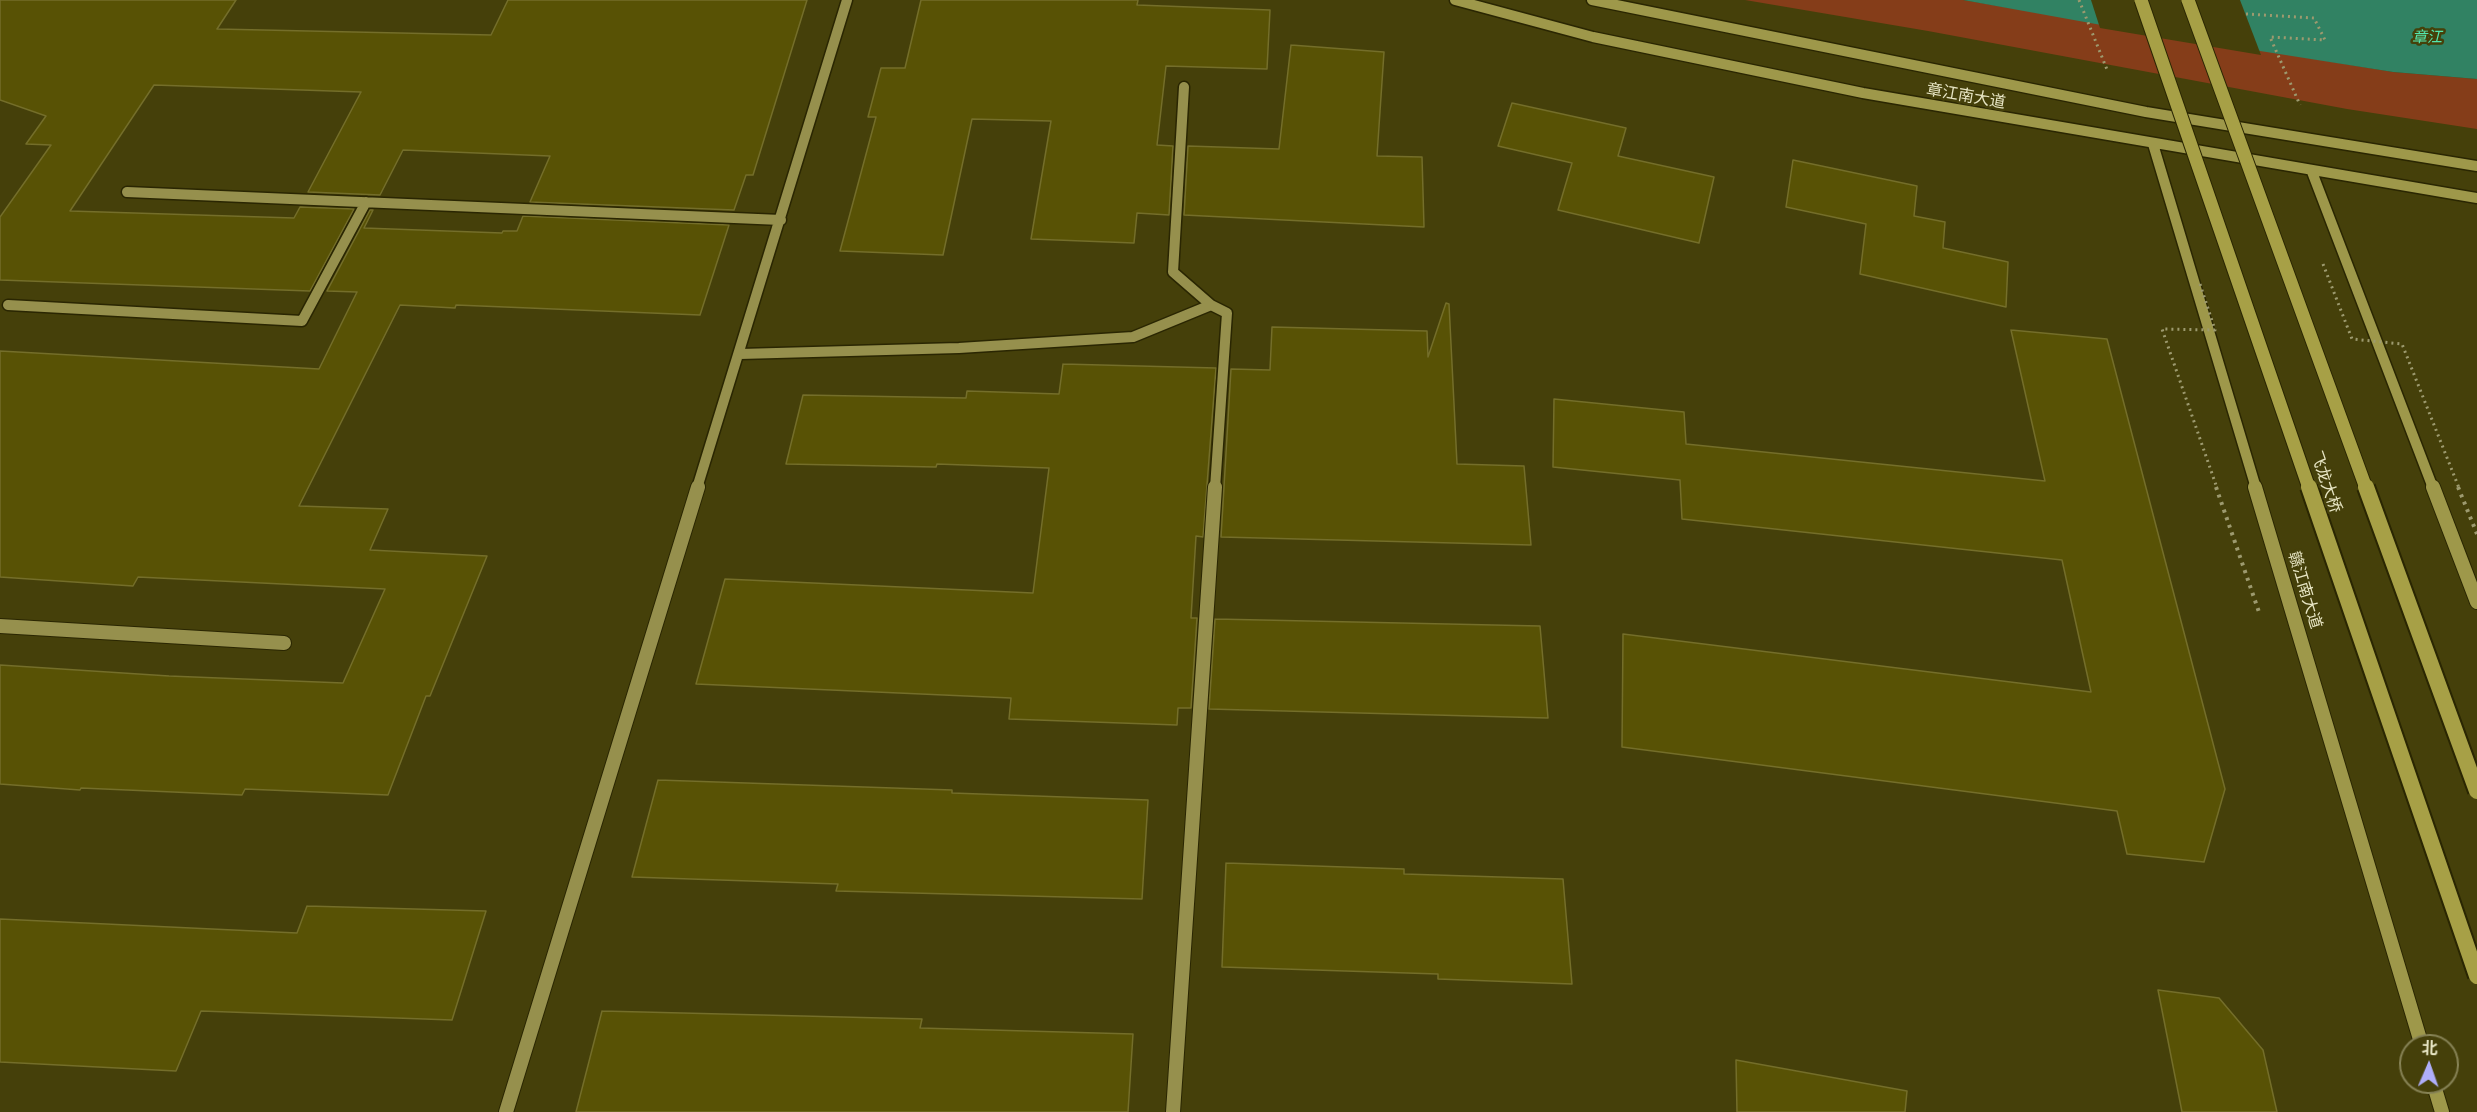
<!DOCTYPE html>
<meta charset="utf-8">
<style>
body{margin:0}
#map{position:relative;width:2477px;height:1112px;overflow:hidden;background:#45400a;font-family:"Asap Condensed","Noto Sans SC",sans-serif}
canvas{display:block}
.north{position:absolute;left:2399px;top:1034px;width:60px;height:60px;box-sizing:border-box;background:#45400a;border:2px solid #868255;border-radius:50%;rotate:2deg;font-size:16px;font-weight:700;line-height:24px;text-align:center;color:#e8e6c5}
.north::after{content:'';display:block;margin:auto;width:21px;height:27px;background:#afaefa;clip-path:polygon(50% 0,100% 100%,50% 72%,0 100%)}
</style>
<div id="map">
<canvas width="2477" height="1112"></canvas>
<div class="north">北</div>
</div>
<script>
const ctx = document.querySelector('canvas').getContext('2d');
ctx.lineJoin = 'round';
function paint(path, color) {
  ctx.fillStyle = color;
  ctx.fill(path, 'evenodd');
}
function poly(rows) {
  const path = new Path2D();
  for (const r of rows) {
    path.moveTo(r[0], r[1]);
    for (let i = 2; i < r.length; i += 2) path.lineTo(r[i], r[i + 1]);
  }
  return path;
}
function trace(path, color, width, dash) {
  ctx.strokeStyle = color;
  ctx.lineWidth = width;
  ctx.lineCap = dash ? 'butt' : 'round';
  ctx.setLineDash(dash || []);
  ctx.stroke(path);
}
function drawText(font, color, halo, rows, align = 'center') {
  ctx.font = font + ' "Asap Condensed","Noto Sans SC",sans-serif';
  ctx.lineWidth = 5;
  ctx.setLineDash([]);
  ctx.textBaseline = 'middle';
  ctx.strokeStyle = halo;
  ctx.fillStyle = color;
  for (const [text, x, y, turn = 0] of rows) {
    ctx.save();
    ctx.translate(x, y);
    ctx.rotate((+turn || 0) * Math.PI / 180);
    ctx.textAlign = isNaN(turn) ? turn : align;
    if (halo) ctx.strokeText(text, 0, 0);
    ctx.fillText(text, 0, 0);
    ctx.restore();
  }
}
const green = poly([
 [1745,0,1963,0,2393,72,2477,79,2477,129,2347,109,1928,31]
]);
const water = poly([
 [1963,0,2477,0,2477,79,2393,72,2140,32]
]);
const pier = poly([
 [2091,0,2240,0,2261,55,2100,28]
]);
const building = poly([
 [0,0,236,0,217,29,491,35,508,0,807,0,753,175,746,175,734,210,530,202,550,156,403,150,380,195,308,192,361,92,154,85,70,211,294,218,300,207,354,209,310,291,0,280,0,217,51,145,26,144,46,116,0,100,0,0],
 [921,0,1138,0,1137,5,1270,10,1267,69,1166,66,1157,145,1173,146,1169,215,1137,213,1134,243,1031,239,1051,121,972,119,943,255,840,251,876,117,868,117,881,68,905,68,921,0],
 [1291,45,1384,52,1377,156,1422,157,1424,227,1184,215,1188,146,1279,149,1291,45],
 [1512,103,1626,128,1618,156,1714,177,1699,243,1558,210,1572,163,1498,146,1512,103],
 [1793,160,1917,186,1914,216,1945,222,1943,248,2008,262,2006,307,1860,274,1866,224,1786,207,1793,160],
 [370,210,373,210,364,228,502,233,503,231,517,231,523,216,729,225,700,315,456,305,455,308,400,305,299,506,388,509,370,550,487,556,430,696,426,696,388,795,245,789,242,795,81,788,80,790,0,784,0,665,169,676,343,683,385,589,138,577,133,586,0,577,0,351,319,369,357,292,327,291,370,210],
 [1446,303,1449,304,1457,464,1524,466,1531,545,1221,537,1231,369,1270,370,1272,327,1427,331,1428,357,1446,303],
 [2011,330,2107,339,2225,789,2204,862,2127,854,2117,811,1622,747,1623,634,2091,692,2062,560,1682,519,1680,480,1553,467,1554,399,1684,412,1686,444,2045,481,2011,330],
 [1063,364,1216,368,1203,537,1196,536,1191,618,1197,618,1191,708,1178,708,1177,725,1009,719,1011,698,696,684,725,579,1033,593,1049,468,937,464,936,467,786,464,803,395,966,398,967,391,1059,394,1063,364],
 [1215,619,1540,626,1548,718,1209,709,1215,619],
 [658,780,952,790,952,793,1148,800,1142,899,836,891,838,884,632,877,658,780],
 [1226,863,1404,869,1404,874,1563,879,1572,984,1438,979,1438,974,1222,967,1226,863],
 [307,906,486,911,452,1020,201,1011,176,1071,0,1062,0,919,297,933,307,906],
 [2158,990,2219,998,2263,1050,2277,1112,2182,1112,2158,990],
 [602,1011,922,1019,920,1028,1133,1034,1128,1112,576,1112,602,1011],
 [1736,1060,1907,1091,1905,1112,1737,1112,1736,1060]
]);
const path = poly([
 [2079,0,2108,72],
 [2246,14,2314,18,2325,40,2270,37,2300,105]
]);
const streetFar1 = poly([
 [1184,87,1173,272,1211,305,1227,313,1215,488],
 [127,192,781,220],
 [8,305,302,321,366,202],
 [740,354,959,348,1133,337,1211,305],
 [697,488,847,0]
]);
const street = poly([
 [0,626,284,643],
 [506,1112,698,487],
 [1173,1112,1215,487]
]);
const secondaryFar1 = poly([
 [1455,0,1593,37,1863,93,2477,198],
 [1592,0,2146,112,2477,166],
 [2153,144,2256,488],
 [2312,172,2433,488]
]);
const secondary = poly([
 [2255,487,2422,1046],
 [2433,487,2477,602],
 [2433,1082,2442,1112]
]);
const pathBridgeFar1 = poly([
 [2323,264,2352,339,2402,344,2459,488],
 [2200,284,2215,330,2162,329,2217,488]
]);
const pathBridge = poly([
 [2216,487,2260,615],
 [2458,487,2477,534]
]);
const primaryBridgeFar1 = poly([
 [2141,0,2309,488],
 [2188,0,2366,488]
]);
const primaryBridge = poly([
 [2309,487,2477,976],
 [2366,487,2477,791]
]);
const farWaternames = [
 ["章江",2427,37]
];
const streetNames = [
 ["章江南大道",1966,96,10],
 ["飞龙大桥",2326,482,71],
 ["赣江南大道",2305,590,73]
];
paint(green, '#853d19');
paint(water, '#318263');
paint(pier, '#45400a');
paint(building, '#585205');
trace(building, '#746e2a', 1.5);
trace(streetFar1, '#2a2602', 13);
trace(street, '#2a2602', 16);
trace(secondaryFar1, '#2a2602', 13);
trace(secondary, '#2a2602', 16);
trace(path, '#9d9a6f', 3, [2, 4]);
trace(streetFar1, '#96904d', 10);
trace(street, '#96904d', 14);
trace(secondaryFar1, '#9e984a', 10);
trace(secondary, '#9e984a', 14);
trace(primaryBridgeFar1, '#2a2602', 15, []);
trace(primaryBridge, '#2a2602', 20, []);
trace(pathBridgeFar1, '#9d9a6f', 3, [2, 4]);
trace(pathBridge, '#9d9a6f', 4, [3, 5]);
trace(primaryBridgeFar1, '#a7a046', 13);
trace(primaryBridge, '#a7a046', 16);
drawText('italic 15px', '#53e7af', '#45400a', farWaternames);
drawText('16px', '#e8e6c5', '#45400a', streetNames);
</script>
